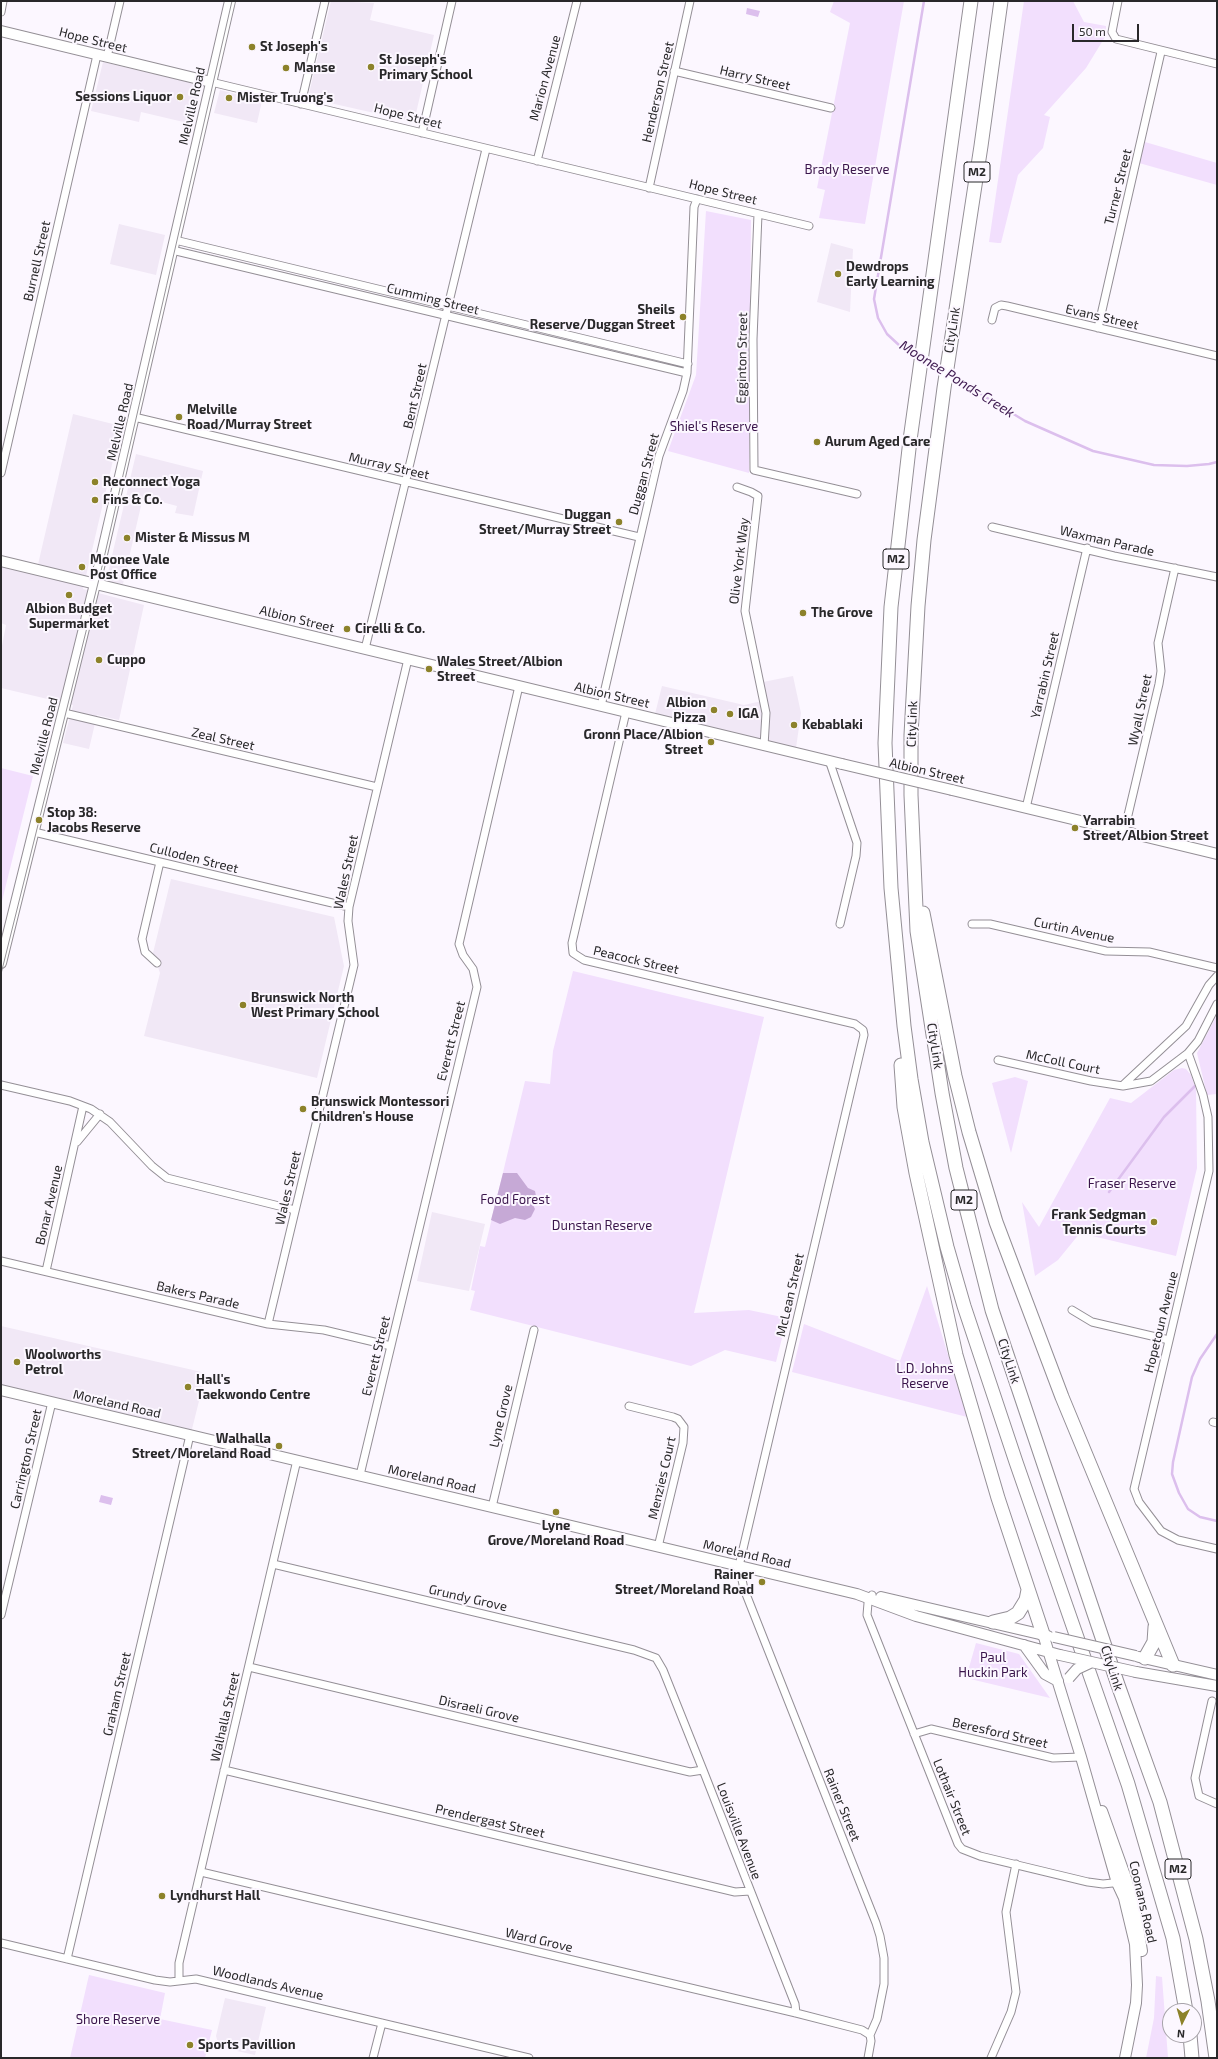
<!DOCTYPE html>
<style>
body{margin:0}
#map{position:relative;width:1218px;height:2059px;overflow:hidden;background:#fcf7ff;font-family:"Exo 2",sans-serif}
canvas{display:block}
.frame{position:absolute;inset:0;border:2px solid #29282a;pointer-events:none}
.north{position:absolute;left:1162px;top:2003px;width:40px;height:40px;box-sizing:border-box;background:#fcf7ff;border:1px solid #a8a4aa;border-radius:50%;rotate:185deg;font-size:11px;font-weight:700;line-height:16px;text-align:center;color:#29282a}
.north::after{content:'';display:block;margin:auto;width:14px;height:18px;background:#8c822a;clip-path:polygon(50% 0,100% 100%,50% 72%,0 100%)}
.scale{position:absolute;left:1072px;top:24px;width:67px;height:18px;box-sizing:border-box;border:2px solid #29282a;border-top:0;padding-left:5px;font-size:12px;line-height:14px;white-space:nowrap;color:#29282a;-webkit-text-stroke:3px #fcf7ff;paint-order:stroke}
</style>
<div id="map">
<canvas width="1218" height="2059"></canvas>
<div class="frame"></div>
<div class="north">N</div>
<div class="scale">50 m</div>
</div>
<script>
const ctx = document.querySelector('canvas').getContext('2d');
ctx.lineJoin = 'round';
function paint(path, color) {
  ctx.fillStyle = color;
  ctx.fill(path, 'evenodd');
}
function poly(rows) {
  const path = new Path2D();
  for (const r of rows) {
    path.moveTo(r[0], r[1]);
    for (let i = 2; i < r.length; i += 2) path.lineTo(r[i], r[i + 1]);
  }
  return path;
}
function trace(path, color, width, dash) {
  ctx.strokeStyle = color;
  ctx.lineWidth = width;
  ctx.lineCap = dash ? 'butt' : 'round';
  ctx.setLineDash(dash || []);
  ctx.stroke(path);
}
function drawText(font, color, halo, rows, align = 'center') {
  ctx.font = font + ' "Exo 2",sans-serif';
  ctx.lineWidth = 4;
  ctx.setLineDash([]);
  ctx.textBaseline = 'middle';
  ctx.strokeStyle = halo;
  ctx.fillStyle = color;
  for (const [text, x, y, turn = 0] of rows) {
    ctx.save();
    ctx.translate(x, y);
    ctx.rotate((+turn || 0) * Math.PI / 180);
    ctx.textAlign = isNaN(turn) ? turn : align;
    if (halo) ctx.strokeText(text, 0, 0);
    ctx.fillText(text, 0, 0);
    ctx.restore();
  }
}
const built = poly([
 [331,1,374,3,370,20,434,35,414,122,308,98],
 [103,62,201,85,192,124,141,112,139,122,91,111],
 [220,90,262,101,257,123,214,113],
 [119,224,165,235,156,275,110,264],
 [831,243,853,249,850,312,817,302],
 [73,414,121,426,83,589,144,605,119,720,97,715,89,749,63,743,73,705,1,688,1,651,6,625,1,623,1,566,36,573],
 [136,454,203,471,193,516,175,513,177,506,143,497,123,584,106,581],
 [793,676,801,713,796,748,655,714,662,686,744,705,762,701,758,683],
 [171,879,334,917,344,966,317,1078,144,1036,160,973,153,953],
 [432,1212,485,1224,469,1291,417,1281],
 [1,1326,206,1373,191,1433,1,1387],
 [225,1998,266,2007,255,2055,219,2047,216,2036]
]);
const green = poly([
 [834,1,904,1,865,224,819,218,825,190,817,188,850,23,830,12],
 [1024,1,1073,1,1084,22,1106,26,1105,37,1086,68,1044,115,1050,117,1043,148,1018,175,1001,243,998,243,989,242],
 [1145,142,1217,163,1217,185,1139,163],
 [706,211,751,220,749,473,668,451,696,375],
 [1,768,33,776,1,905],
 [573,971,764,1017,694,1313,749,1310,787,1318,776,1362,725,1350,691,1366,470,1310,475,1291,471,1290,480,1246,485,1247,525,1081,550,1084,553,1051],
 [1217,1015,1217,1094,1207,1095,1197,1053],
 [1182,1068,1186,1069,1191,1075,1196,1089,1197,1168,1176,1256,1080,1233,1058,1260,1035,1276,1022,1202,1039,1227,1110,1098,1131,1103,1174,1070],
 [1015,1077,1028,1081,1011,1153,992,1083],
 [927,1286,967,1417,792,1372,804,1324,900,1361],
 [976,1643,1019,1654,1050,1698,966,1678],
 [89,1975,165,1993,160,2019,212,2030,205,2058,70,2058],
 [1156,1976,1162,1977,1168,2058,1146,2058,1154,2018]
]);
const forest = poly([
 [503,1173,517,1173,528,1188,535,1191,536,1196,532,1203,535,1209,531,1217,525,1220,515,1218,500,1224,491,1220]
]);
const water = poly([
 [747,8,760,11,758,17,746,14],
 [101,1495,113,1498,111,1505,99,1502]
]);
const stream = poly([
 [917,356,900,346,887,334,878,318,874,299,924,1],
 [925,361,943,371],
 [951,376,1025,421,1093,451,1154,465,1187,466,1209,464,1217,462],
 [1109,1192,1164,1117,1195,1086],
 [1217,1334,1200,1359,1192,1377,1173,1462,1172,1474,1179,1493,1188,1509,1200,1517,1217,1521]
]);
const street = poly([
 [1118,1,1112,32,1116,39,1217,64],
 [1,12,3,1],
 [107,57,120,1],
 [674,71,831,108],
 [211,82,809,226],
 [301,104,325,1],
 [422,133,452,1],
 [537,161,577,1],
 [649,188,690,1],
 [758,214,753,339,754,470,857,494],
 [175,240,688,364],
 [172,250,687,373],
 [992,320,995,308,1001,305,1007,306,1217,356],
 [1098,328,1161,52],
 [134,417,639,537],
 [1,473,97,55],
 [737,487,751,492,758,496,745,611,766,713,764,746],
 [992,527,1114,556,1217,577],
 [365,649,486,149],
 [601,706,659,456,683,391,687,373,694,207,697,199],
 [626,712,572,943,573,953,584,960,855,1024,863,1030,864,1035,739,1566,744,1589,876,1923,880,1936,884,1958,884,1984,877,2019,870,2035,871,2041,868,2058],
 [64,713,377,787],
 [829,760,857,843,856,856,840,924],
 [1026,808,1087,548],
 [34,832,349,907],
 [1124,832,1159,684,1161,671,1158,643,1175,568],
 [972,924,990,924,1106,951,1149,952,1217,968],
 [157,963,145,952,142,939,160,862],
 [1217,1004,1198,1041,1188,1053,1203,1095,1208,1117,1209,1171,1134,1489,1139,1502,1161,1531,1178,1540,1217,1549],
 [998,1060,1091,1081,1123,1086,1151,1081,1188,1053],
 [1,1085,70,1101,91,1109,110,1122,152,1166,167,1178,295,1210],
 [1123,1085,1186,1026,1209,985,1217,976],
 [77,1142,100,1114],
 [1,1261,268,1324,324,1330,391,1346],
 [46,1271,83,1106],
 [1072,1310,1092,1322,1169,1340],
 [268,1324,354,965,348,921,349,907,408,659],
 [629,1406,673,1417,678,1419,684,1427,683,1443,658,1547],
 [1213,1422,1217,1423],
 [360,1475,477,987,473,969,463,955,459,944,519,686],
 [492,1507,534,1330],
 [273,1564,634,1650,656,1658,663,1670,703,1770,795,2004,796,2013],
 [872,1595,868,1603,867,1615,958,1844,962,1849,980,1856,1088,1882,1103,1884,1122,1882],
 [1,1615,52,1402],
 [249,1667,690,1772,703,1770],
 [1212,1701,1195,1778,1199,1796,1217,1804],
 [914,1734,931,1729,1053,1758,1081,1757],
 [224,1770,735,1892,750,1891],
 [201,1872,796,2013,862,2030,870,2035],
 [1,1943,155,1980,170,1982,196,1979,529,2058],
 [67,1959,190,1435],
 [179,1980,179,1963,297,1460],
 [373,2058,382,2023],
 [991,2058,1011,2012,1016,1992,1006,1912,1016,1864]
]);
const secondary = poly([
 [1,31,211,82],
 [1,561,842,764],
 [952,790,1217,854],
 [1,963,97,576,230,1],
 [1,1390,857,1594,916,1616,1060,1655],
 [881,1597,1048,1636],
 [1043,1634,1081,1757,1117,1883,1124,1898,1135,1944,1137,1985,1136,2003,1125,2058],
 [1024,1645,1045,1674,1058,1681],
 [1139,1657,1217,1675],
 [1136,1672,1217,1686],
 [1102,1811,1127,1881,1136,1914,1142,1951]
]);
const highway = poly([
 [971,1,910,440,891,607,885,743,891,888,904,1026,911,1079,922,1142,947,1247,964,1306,1016,1462,1128,1784,1173,1938,1186,2011],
 [1001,1,981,146,944,388,924,540,918,606,911,735,911,795,917,931,942,1093,956,1168,992,1310,1118,1685,1160,1802,1196,1939,1208,2001,1216,2058],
 [923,913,955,1076,969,1132,996,1222,1062,1397,1173,1665],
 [901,1065,904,1107,916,1173,956,1355,998,1498,1043,1634],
 [993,1622,1010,1618,1018,1613,1026,1600,1028,1590],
 [1145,1658,1154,1642,1155,1627],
 [1190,2035,1192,2058]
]);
const tram = poly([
 [1,974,101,571,232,1]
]);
const secondaryBridge = poly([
 [842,764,952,790],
 [1054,1637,1136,1656],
 [1060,1655,1136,1672],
 [1069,1678,1077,1669,1092,1662]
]);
const markers = [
 [252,47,4,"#8c822a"],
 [371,67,4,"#8c822a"],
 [286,68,4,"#8c822a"],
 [180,97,4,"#8c822a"],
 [229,98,4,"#8c822a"],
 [838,274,4,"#8c822a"],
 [683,317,4,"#8c822a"],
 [179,417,4,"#8c822a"],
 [817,442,4,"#8c822a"],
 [95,482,4,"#8c822a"],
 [95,500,4,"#8c822a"],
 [619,522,4,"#8c822a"],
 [127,538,4,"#8c822a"],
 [82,567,4,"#8c822a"],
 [69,595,4,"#8c822a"],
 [803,613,4,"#8c822a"],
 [347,629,4,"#8c822a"],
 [99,660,4,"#8c822a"],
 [429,669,4,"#8c822a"],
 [714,710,4,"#8c822a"],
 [730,714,4,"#8c822a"],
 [794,725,4,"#8c822a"],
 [711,742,4,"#8c822a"],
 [39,820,4,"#8c822a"],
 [1075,828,4,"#8c822a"],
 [243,1005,4,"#8c822a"],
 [303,1109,4,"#8c822a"],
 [1154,1222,4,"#8c822a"],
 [17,1362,4,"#8c822a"],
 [188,1387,4,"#8c822a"],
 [279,1446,4,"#8c822a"],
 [556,1512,4,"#8c822a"],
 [762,1582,4,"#8c822a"],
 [162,1896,4,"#8c822a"],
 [190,2045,4,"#8c822a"]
];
const shields = [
 [977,172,26],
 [896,559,26],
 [964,1200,26],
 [1178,1869,26]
];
const shieldNames = [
 ["M2",977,172],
 ["M2",896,559],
 ["M2",964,1200],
 ["M2",1178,1869]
];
const streetNames = [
 ["Hope Street",93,40,14],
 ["Marion Avenue",545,78,-75],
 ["Harry Street",755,78,13],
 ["Henderson Street",658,92,-77],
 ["Melville Road",192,106,-77],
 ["Hope Street",408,116,14],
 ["Turner Street",1118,187,-76],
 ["Hope Street",723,192,14],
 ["Burnell Street",37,261,-77],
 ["Cumming Street",433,299,14],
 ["Evans Street",1102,317,13],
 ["CityLink",952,330,-81],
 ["Egginton Street",742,358,-89],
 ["Bent Street",415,396,-77],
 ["Melville Road",120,422,-77],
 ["Murray Street",389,466,13],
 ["Duggan Street",644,474,-75],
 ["Waxman Parade",1107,541,13],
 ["Olive York Way",739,561,-83],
 ["Albion Street",297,619,14],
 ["Yarrabin Street",1045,675,-77],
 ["Albion Street",612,695,13],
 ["Wyall Street",1140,710,-78],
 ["CityLink",912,724,-88],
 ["Melville Road",44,736,-76],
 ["Zeal Street",223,739,13],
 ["Albion Street",927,771,13],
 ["Culloden Street",194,858,14],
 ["Wales Street",346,872,-78],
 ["Curtin Avenue",1074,930,12],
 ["Peacock Street",636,960,13],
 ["Everett Street",451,1041,-76],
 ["CityLink",935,1046,81],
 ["McColl Court",1063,1062,12],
 ["Wales Street",288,1188,-77],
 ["Bonar Avenue",49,1205,-77],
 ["Bakers Parade",198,1295,13],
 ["McLean Street",790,1295,-77],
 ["Hopetoun Avenue",1161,1322,-76],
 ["Everett Street",376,1356,-76],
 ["CityLink",1009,1361,72],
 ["Moreland Road",117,1404,13],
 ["Lyne Grove",501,1416,-77],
 ["Carrington Street",26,1459,-77],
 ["Menzies Court",662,1478,-77],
 ["Moreland Road",432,1479,13],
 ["Moreland Road",747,1554,13],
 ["Grundy Grove",468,1598,13],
 ["CityLink",1112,1668,72],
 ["Graham Street",117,1694,-77],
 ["Disraeli Grove",479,1709,13],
 ["Walhalla Street",225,1717,-77],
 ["Beresford Street",1000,1733,13],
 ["Lothair Street",952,1797,68],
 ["Rainer Street",842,1805,68],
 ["Prendergast Street",490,1821,13],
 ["Louisville Avenue",739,1831,69],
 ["Coonans Road",1143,1902,77],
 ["Ward Grove",539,1940,13],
 ["Woodlands Avenue",268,1983,13]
];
const poiNames = [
 ["St Joseph's",260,47],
 ["St Joseph's",379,60],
 ["Primary School",379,75],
 ["Manse",294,68],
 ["Sessions Liquor",172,97,"right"],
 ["Mister Truong's",237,98],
 ["Dewdrops",846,267],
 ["Early Learning",846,282],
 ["Sheils",675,310,"right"],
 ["Reserve/Duggan Street",675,325,"right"],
 ["Melville",187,410],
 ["Road/Murray Street",187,425],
 ["Aurum Aged Care",825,442],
 ["Reconnect Yoga",103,482],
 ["Fins & Co.",103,500],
 ["Duggan",611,515,"right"],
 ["Street/Murray Street",611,530,"right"],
 ["Mister & Missus M",135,538],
 ["Moonee Vale",90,560],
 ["Post Office",90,575],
 ["Albion Budget",69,609,"center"],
 ["Supermarket",69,624,"center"],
 ["The Grove",811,613],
 ["Cirelli & Co.",355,629],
 ["Cuppo",107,660],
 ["Wales Street/Albion",437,662],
 ["Street",437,677],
 ["Albion",706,703,"right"],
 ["Pizza",706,718,"right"],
 ["IGA",738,714],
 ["Kebablaki",802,725],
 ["Gronn Place/Albion",703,735,"right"],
 ["Street",703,750,"right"],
 ["Stop 38:",47,813],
 ["Jacobs Reserve",47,828],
 ["Yarrabin",1083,821],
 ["Street/Albion Street",1083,836],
 ["Brunswick North",251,998],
 ["West Primary School",251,1013],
 ["Brunswick Montessori",311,1102],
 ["Children's House",311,1117],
 ["Frank Sedgman",1146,1215,"right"],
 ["Tennis Courts",1146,1230,"right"],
 ["Woolworths",25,1355],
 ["Petrol",25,1370],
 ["Hall's",196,1380],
 ["Taekwondo Centre",196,1395],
 ["Walhalla",271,1439,"right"],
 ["Street/Moreland Road",271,1454,"right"],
 ["Lyne",556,1526,"center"],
 ["Grove/Moreland Road",556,1541,"center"],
 ["Rainer",754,1575,"right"],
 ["Street/Moreland Road",754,1590,"right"],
 ["Lyndhurst Hall",170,1896],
 ["Sports Pavillion",198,2045]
];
const parkNames = [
 ["Brady Reserve",847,170],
 ["Shiel's Reserve",714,427],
 ["Fraser Reserve",1132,1184],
 ["Food Forest",515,1200],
 ["Dunstan Reserve",602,1226],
 ["L.D. Johns",925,1369],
 ["Reserve",925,1384],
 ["Paul",993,1658],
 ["Huckin Park",993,1673],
 ["Shore Reserve",118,2020]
];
const waterNames = [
 ["Moonee Ponds Creek",957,379,32]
];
paint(built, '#f1e8f6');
paint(green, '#f2dffd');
paint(forest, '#c6a9d6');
paint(water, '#dcbfed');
trace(stream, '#dcbfed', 2.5);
trace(street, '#948f96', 9);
trace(secondary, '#948f96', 12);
trace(highway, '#948f96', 15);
trace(street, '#fff', 7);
trace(secondary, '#fff', 10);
trace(highway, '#fff', 13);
trace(tram, '#979499', 1);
trace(secondaryBridge, '#948f96', 12, []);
trace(secondaryBridge, '#fff', 10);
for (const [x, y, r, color] of markers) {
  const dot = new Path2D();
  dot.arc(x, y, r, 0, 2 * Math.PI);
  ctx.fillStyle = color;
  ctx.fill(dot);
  trace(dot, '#fcf7ff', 1.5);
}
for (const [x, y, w] of shields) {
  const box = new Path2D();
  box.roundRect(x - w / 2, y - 10, w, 20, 3);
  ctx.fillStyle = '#fcf7ff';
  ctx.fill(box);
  trace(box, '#29282a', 1);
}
drawText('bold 12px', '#29282a', null, shieldNames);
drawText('13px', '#29282a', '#fcf7ff', streetNames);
drawText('bold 13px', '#29282a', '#fcf7ff', poiNames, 'left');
drawText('13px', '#3a154b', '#fcf7ff', parkNames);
drawText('italic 14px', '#401c52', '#fcf7ff', waterNames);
</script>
